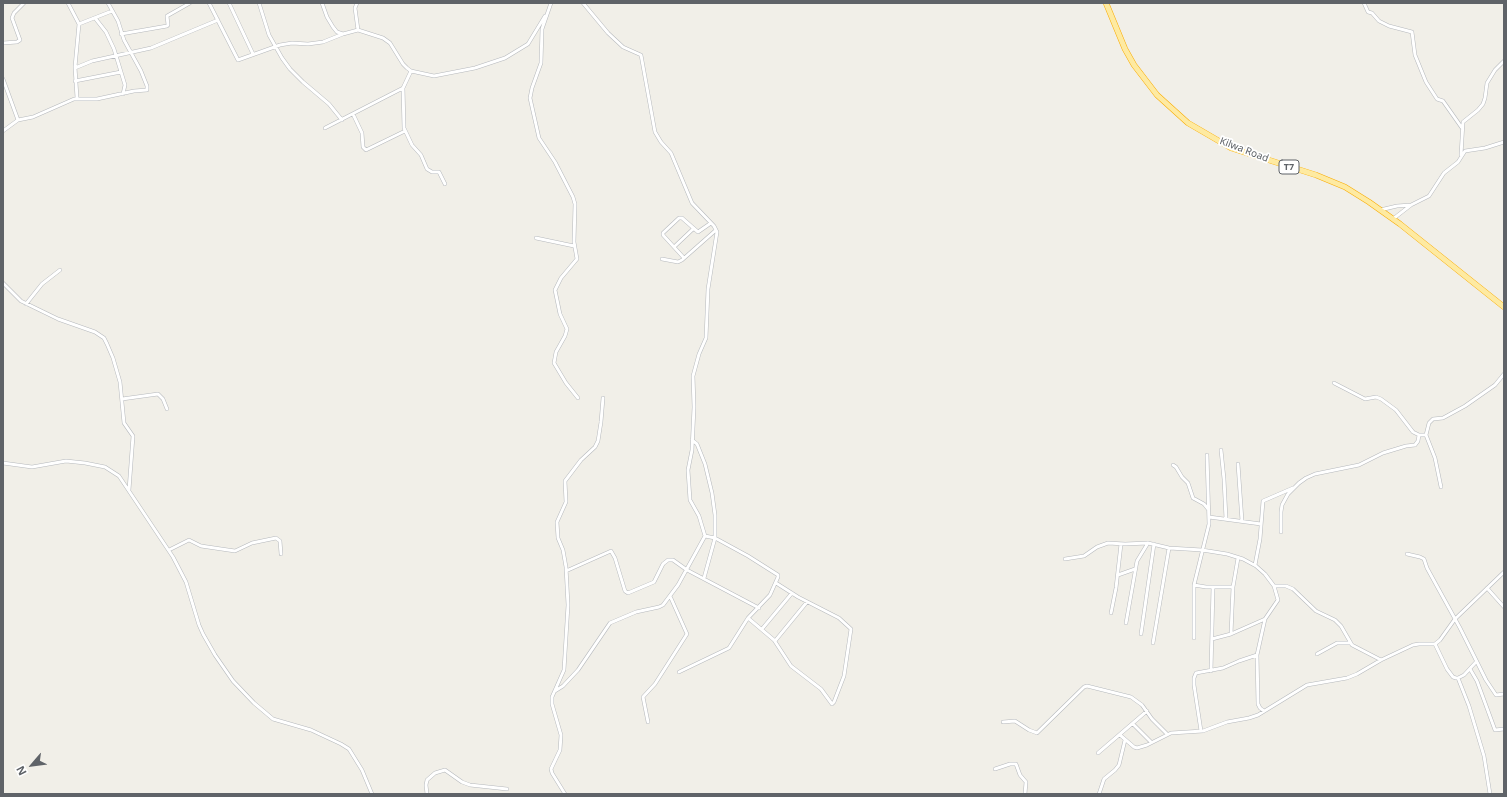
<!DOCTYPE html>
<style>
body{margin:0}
#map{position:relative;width:1507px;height:797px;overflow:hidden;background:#f1efe8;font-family:"Noto Sans",sans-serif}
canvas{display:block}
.frame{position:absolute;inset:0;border:4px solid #5f6368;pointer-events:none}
.north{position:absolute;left:12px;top:745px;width:40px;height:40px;-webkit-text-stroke:3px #fff;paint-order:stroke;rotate:242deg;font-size:11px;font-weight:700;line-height:16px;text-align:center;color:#5f6368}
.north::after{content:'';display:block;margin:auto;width:14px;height:18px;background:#5f6368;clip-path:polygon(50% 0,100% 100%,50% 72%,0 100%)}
</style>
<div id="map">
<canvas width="1507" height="797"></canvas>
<div class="frame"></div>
<div class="north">N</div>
</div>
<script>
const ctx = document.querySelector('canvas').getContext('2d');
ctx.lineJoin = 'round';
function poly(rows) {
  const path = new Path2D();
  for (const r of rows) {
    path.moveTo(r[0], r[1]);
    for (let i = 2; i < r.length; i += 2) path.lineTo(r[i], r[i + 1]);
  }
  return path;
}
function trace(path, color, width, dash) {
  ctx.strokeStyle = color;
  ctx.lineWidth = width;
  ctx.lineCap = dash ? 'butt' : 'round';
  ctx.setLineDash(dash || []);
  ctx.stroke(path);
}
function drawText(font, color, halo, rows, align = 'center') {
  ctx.font = font + ' "Noto Sans",sans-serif';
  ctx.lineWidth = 3.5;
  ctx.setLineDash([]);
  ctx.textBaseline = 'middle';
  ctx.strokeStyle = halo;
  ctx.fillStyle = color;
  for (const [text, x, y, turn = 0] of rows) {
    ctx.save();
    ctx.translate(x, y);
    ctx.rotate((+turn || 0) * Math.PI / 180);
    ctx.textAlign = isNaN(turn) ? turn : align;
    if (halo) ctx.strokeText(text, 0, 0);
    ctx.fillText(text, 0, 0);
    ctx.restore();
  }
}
const minor = poly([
 [68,3,79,24,75,67,77,98],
 [209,3,238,60,280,45,292,43,308,44,323,42,343,34,358,30,383,38,390,43,403,64,407,68,411,71,434,76,475,68,505,58,528,44,545,16],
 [229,3,253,54],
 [259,3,269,35,282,58,290,69,303,82,329,104,342,120],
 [322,3,327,17,333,27,337,32,343,34],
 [357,3,355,8,358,30],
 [551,3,542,29,541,63,532,88,530,98,539,138,555,162,573,197,575,204,574,242,577,259,561,278,555,290,560,314,567,329,565,336,556,352,554,363,566,383,578,398],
 [1364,3,1368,12,1372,13,1379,21,1389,26,1412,32,1415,55,1426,82,1437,99,1443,101,1462,128],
 [95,18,106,32,114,49,125,85,123,94],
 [79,24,112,11],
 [121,34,167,26,168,25,167,16,190,3],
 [3,43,17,42,20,40,12,18,14,13,24,3],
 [75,68,92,61,151,48,218,20],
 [411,71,403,88,404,128,412,145,421,155,427,169,432,172,439,172,445,184],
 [3,79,18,120],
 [75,81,121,72],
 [353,114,362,133,363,147,366,150,405,131],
 [325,128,403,88],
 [3,131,18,120,33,117,74,99,97,99,134,91,147,90,147,86,141,71,124,40,118,21,108,3],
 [1461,155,1463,122,1478,110,1483,104,1485,98,1487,83,1495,70,1504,61],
 [1380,210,1397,206,1411,205],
 [1393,219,1411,205,1429,196,1444,173,1458,162,1465,151,1485,148,1504,142],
 [536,238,574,246],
 [674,247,693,229],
 [684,258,663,235,663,233,679,218,682,218,698,232,711,223],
 [662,259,678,262,682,260,716,230],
 [3,283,21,301,58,319,95,332,104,338,107,344,113,358,120,382,124,423,133,436,129,490],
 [26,304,42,284,60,270],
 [1334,383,1365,399,1376,397,1381,399,1396,410,1413,432,1419,435,1426,435],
 [122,399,158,394,163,399,167,409],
 [692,440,697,444,705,464,712,493,715,515,715,538,704,578],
 [1221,450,1224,479,1226,519],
 [3,463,32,467,66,461,85,463,105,467,119,476,173,557,186,582,199,625,203,634,215,655,233,681,254,703,273,719,311,730,341,744,349,749,362,770,372,794],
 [1238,464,1242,521],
 [1173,465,1176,467,1182,477,1188,483,1193,498,1204,504,1208,509],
 [1441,487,1435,458,1426,435,1429,423,1433,419,1443,418,1465,406,1495,385,1504,374],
 [1209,517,1261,524],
 [1281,532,1281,512,1282,505,1288,494,1299,483,1306,478,1315,474,1359,465,1383,453,1406,446,1415,445,1418,441,1419,435],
 [169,550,189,540,201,546,235,551,252,543,276,538,280,541,281,554],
 [1407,554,1420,557,1424,559,1427,568,1460,628,1486,680,1496,695,1504,694],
 [1065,559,1084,556,1097,547,1108,543,1125,544,1148,543,1169,548,1202,550,1227,554,1243,559,1256,566,1265,574,1274,586,1286,586,1293,589,1316,611,1335,620,1341,626,1352,645,1381,660],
 [1255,565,1260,539,1263,501,1293,488],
 [566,571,611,551,615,558,625,591,628,593,654,582,663,564,668,560,673,560,687,570,759,608],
 [1118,575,1135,569],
 [1194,585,1206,587,1233,587],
 [1487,588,1504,607],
 [1111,613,1116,588,1121,544],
 [748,618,774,640,791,666,821,689,832,704,834,702,844,676,851,629,839,618,798,597,776,583],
 [1126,623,1137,561,1148,543],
 [762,629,792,593],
 [1141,634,1154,544],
 [1231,634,1233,587,1238,558],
 [1194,638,1194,585,1209,524,1207,455],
 [1212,639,1231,634,1265,619],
 [775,641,807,602],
 [1153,643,1169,548],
 [1435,644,1447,669,1453,677,1456,678,1458,678,1464,675,1476,662],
 [1317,654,1337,643,1350,643],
 [1470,669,1477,681,1495,730,1504,729],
 [1211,671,1213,587],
 [679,672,729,648,748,618,770,595,778,577,778,575,748,556,715,538,705,536],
 [1458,678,1469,706,1484,756,1490,794],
 [555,691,563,686,578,670,610,623,636,612,659,607,663,605,678,585,705,536,699,516,690,500,688,470,692,450,694,407,693,376,699,354,706,338,708,289,717,232,714,226,692,203,671,153,661,142,655,132,641,55,623,47,608,33,583,3],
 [1264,711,1260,708,1258,704,1257,655,1265,619,1278,600,1274,586],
 [648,722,643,697,655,684,687,634,670,596],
 [1003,722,1015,721,1029,730,1037,733,1084,687,1087,686,1131,697,1142,705,1152,719,1167,734],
 [1133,724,1151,742],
 [1201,731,1194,685,1194,678,1196,673,1223,668,1239,661,1257,655],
 [1120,735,1134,747,1137,748,1147,745,1171,733,1203,731,1227,722,1249,718,1258,715,1307,685,1347,678,1357,674,1381,660,1413,645,1419,644,1435,644,1440,640,1455,619,1504,572],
 [1098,753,1147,711],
 [995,769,1010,764,1016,764,1020,775,1026,782,1025,794],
 [427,794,426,785,427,780,435,773,445,770,462,782,470,785,507,789],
 [565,794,552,773,551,769,560,750,561,735,552,704,552,697,564,670,568,605,566,567,563,550,558,538,557,522,566,502,565,481,581,460,595,447,598,441,601,422,603,398],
 [1099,794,1104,779,1115,770,1119,765,1125,740]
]);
const trunk = poly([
 [1106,3,1125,49,1134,65,1157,95,1188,123,1231,148,1316,175,1345,187,1369,202,1400,224,1504,307]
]);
const shields = [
 [1289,167,20]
];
const shieldNames = [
 ["T7",1289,167]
];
const streetNames = [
 ["Kilwa Road",1244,150,21]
];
trace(minor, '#b5b8bc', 4);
trace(trunk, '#f9ab00', 6);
trace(minor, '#fff', 3);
trace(trunk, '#feeaa1', 5);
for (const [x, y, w] of shields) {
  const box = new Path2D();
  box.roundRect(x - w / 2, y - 7, w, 14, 3);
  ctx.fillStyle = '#fff';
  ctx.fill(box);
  trace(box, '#5f6368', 1);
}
drawText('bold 9px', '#5f6368', null, shieldNames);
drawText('10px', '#5f6368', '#fff', streetNames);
</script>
